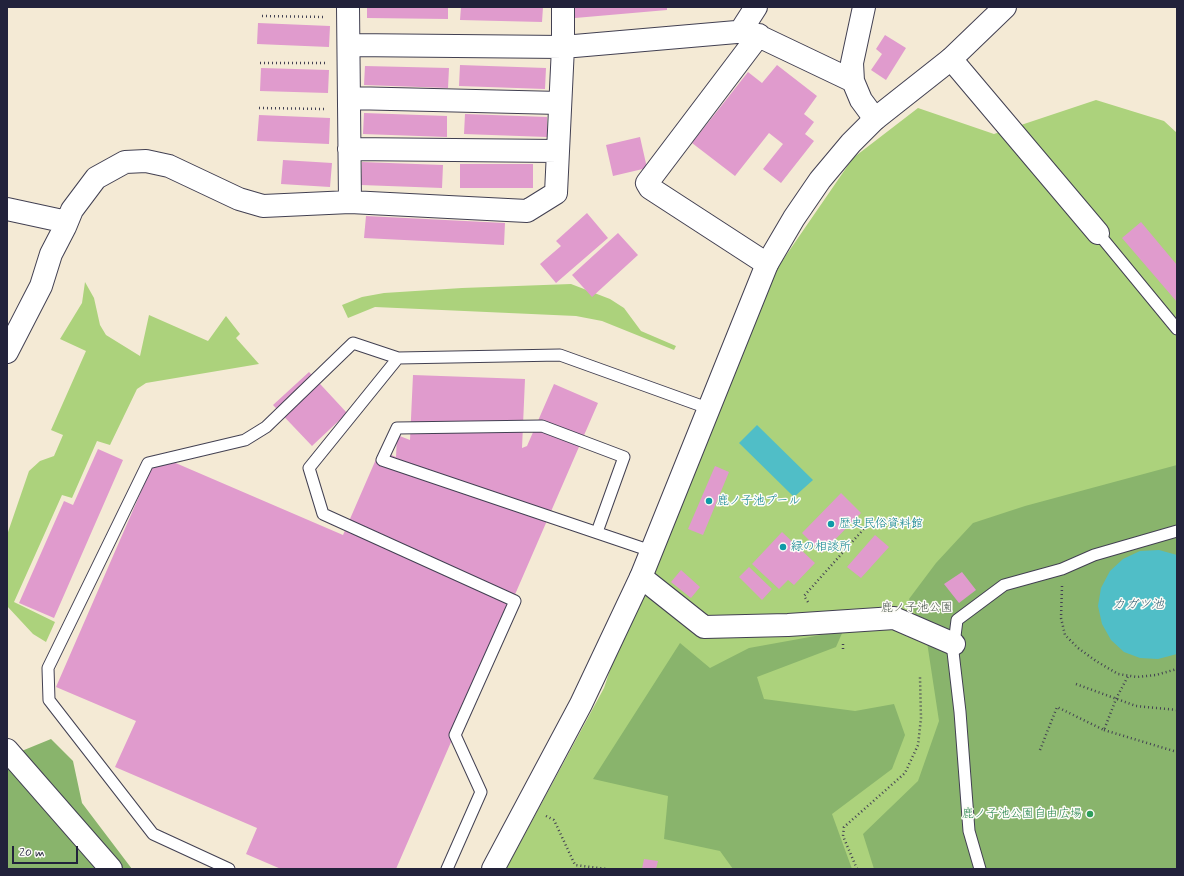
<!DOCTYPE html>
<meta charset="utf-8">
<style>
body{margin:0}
#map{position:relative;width:1184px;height:876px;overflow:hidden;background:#f4ead5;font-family:Mynerve,sans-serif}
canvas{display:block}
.frame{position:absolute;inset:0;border:8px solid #22223b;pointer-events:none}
.scale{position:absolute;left:12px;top:846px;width:66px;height:18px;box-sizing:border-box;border:2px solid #22223b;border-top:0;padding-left:5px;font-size:12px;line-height:14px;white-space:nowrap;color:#22223b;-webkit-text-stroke:3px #fdfcf7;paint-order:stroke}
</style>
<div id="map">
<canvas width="1184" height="876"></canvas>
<div class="frame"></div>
<div class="scale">20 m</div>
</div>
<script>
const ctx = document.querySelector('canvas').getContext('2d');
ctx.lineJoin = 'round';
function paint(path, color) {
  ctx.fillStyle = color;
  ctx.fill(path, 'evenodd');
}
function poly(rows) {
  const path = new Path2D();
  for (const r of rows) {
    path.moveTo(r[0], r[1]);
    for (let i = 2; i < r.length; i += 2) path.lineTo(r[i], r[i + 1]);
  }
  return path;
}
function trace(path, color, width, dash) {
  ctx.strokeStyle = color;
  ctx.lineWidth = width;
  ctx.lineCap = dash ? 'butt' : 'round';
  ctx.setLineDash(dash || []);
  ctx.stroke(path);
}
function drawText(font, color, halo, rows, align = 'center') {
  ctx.font = font + ' Mynerve,"Klee One",sans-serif';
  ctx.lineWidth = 3;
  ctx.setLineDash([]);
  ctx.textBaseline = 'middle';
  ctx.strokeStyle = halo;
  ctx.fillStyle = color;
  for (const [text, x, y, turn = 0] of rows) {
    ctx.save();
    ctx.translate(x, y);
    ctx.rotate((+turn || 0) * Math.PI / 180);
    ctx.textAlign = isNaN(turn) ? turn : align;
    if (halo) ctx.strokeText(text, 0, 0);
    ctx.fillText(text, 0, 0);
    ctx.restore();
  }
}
const green = poly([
 [1096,100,1164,121,1177,133,1177,869,506,869,604,688,624,628,669,530,736,371,778,267,853,158,918,108,994,134],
 [85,282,94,298,100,325,106,335,140,356,149,315,208,341,226,316,240,334,236,338,259,364,146,383,137,389,110,445,97,441,72,498,62,495,14,602,55,622,46,642,33,634,7,606,7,535,29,471,40,461,54,456,63,435,51,430,86,351,60,339,82,303],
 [571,284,610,299,624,308,641,331,676,346,674,350,602,321,576,316,375,307,348,318,342,305,362,297,384,293,462,288]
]);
const forest = poly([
 [1177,465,1177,869,874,869,863,834,918,781,939,721,927,642,909,599,936,563,973,523,1025,506],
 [843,631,836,647,757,677,764,699,855,711,894,704,905,735,892,769,832,814,852,869,733,869,720,851,664,839,668,796,593,779,680,643,710,668,749,648],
 [51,739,73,761,82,803,132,869,7,869,7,757]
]);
const water = poly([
 [757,425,813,480,794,497,739,443],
 [1159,550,1177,555,1177,654,1158,659,1140,658,1124,652,1111,640,1102,624,1098,606,1101,588,1110,571,1123,559,1140,551]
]);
const building = poly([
 [367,7,448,7,448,19,367,18],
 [461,7,543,7,542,22,460,20],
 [574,7,667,7,667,10,575,18],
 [258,23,330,26,329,47,257,44],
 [885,35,906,48,886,80,871,70,882,54,876,49],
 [460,65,546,68,545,89,459,86],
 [777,65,817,96,804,114,814,122,805,134,814,141,781,183,763,169,783,144,769,133,735,176,692,143,748,72,762,83],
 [365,66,449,68,448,88,364,85],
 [261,68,329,70,328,93,260,91],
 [364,113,447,116,447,137,363,134],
 [465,114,547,117,547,137,464,134],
 [259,115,330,118,329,144,257,141],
 [640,137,647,168,613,176,606,145],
 [283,160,332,163,330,187,281,184],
 [362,162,443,165,442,188,361,185],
 [460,164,533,164,533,188,460,188],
 [587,213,608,238,556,283,540,264,561,246,556,241],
 [366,216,505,223,504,245,364,238],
 [1141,222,1177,265,1177,302,1122,238],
 [618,233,638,255,592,297,572,275],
 [309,372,347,413,312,446,273,405],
 [413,375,525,379,522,448,527,446,554,384,598,403,396,869,281,869,246,854,257,828,115,767,136,721,56,687,157,455,343,535,380,450,396,457,397,435,410,440],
 [98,449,123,460,54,618,19,603,64,501,73,505],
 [715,466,729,472,703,535,688,529],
 [841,493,861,513,822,553,802,533],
 [782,532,815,563,794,585,788,580,779,589,752,564],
 [875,535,889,547,861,578,847,567],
 [749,567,772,589,762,600,739,577],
 [681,570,700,587,691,598,671,582],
 [962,572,976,590,959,603,944,584],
 [644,859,658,861,656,869,642,869]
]);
const path = poly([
 [262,16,326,17],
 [260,63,328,63],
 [259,108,327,109],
 [1062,586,1061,618,1065,635,1078,648,1096,661,1118,674,1137,677,1156,675,1177,669],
 [808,602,804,596,870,522],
 [843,644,843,651],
 [1076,684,1136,706,1177,710],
 [1104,730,1177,752],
 [1040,750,1057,707,1104,730,1116,699,1128,676],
 [546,816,554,820,575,865,607,869],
 [857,869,843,836,844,827,905,773,918,745,921,718,920,677]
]);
const lane = poly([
 [1098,233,1177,329],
 [398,358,309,468,323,514,515,601,455,735,481,792,447,869],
 [597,532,624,457,542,426,397,428,382,460,651,551],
 [229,869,153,834,49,700,48,668,148,463,245,440,266,427,353,343,398,358,560,355,713,410],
 [980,869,969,831,960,712,953,652,957,620,1004,585,1062,569,1094,555,1177,531]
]);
const street = poly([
 [348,7,350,202,527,211,556,193,563,47,563,7],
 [864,7,852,63,853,81,861,100,875,119],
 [740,32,756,7],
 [759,35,647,183,650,188,767,264],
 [349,45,563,47,748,31,853,81],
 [951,59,1098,233],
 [349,98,560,103],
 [349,149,558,151],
 [7,209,67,222],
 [7,352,41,286,51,254,65,227,72,210,96,178,125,162,146,161,169,166,239,199,263,206,350,202],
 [641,577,704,627,788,625,894,618,954,644]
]);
const secondary = poly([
 [7,750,111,869],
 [493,869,581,704,641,577,767,264,794,218,820,180,851,143,875,119,951,59,1005,7]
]);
const markers = [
 [709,501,4,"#0f9aa8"],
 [831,524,4,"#0f9aa8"],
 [783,547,4,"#0f9aa8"],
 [1090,814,4,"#2e9e5b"]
];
const cultureNames = [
 ["鹿ノ子池プール",717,501],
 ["歴史民俗資料館",839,524],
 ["緑の相談所",791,547]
];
const parkNames = [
 ["鹿ノ子池公園",917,608]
];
const leisureNames = [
 ["鹿ノ子池公園自由広場",1082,814]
];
const waterNames = [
 ["カガツ池",1138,605]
];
paint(green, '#acd27c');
paint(forest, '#89b46c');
paint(water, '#50bec7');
paint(building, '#e09bcd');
trace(lane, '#424052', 13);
trace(street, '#424052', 24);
trace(secondary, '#424052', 24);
trace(path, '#424052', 2.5, [1, 3]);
trace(lane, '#fff', 11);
trace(street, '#fff', 22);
trace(secondary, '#fff', 22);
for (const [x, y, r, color] of markers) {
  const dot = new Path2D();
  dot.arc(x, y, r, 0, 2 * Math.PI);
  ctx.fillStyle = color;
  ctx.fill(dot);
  trace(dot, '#fdfcf7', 1.5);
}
drawText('12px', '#0d838f', '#fdfcf7', cultureNames, 'left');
drawText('12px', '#4b574e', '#fdfcf7', parkNames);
drawText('12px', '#27864d', '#fdfcf7', leisureNames, 'right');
drawText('italic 13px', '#346073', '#fdfcf7', waterNames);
</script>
